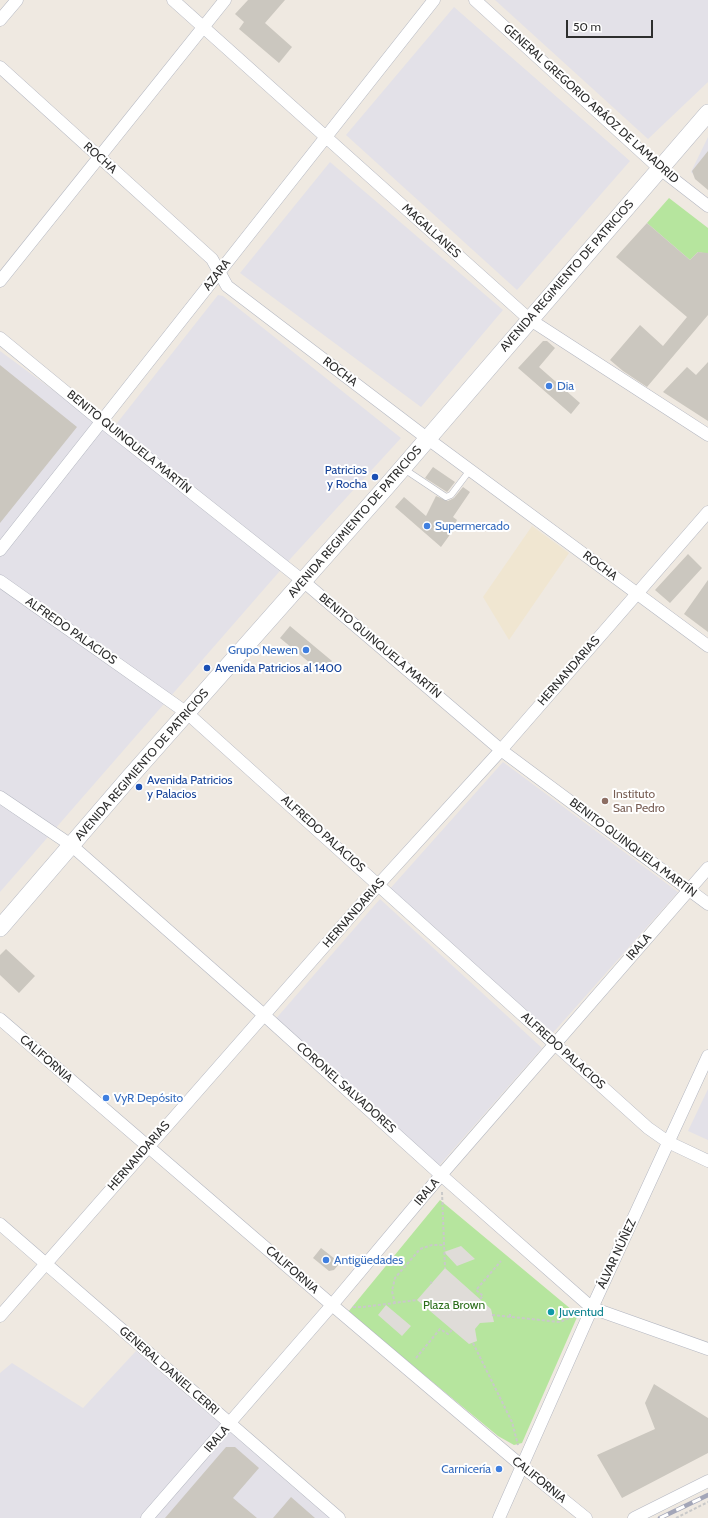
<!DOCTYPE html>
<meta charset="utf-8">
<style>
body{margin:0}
#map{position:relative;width:708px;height:1518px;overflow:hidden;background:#efe9e1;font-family:Cabin,sans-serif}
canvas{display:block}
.scale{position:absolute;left:566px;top:20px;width:87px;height:18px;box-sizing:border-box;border:2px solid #2e2e2e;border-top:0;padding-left:5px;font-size:12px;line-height:14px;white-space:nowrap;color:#2e2e2e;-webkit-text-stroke:3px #fff;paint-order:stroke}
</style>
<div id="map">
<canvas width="708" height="1518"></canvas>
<div class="scale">50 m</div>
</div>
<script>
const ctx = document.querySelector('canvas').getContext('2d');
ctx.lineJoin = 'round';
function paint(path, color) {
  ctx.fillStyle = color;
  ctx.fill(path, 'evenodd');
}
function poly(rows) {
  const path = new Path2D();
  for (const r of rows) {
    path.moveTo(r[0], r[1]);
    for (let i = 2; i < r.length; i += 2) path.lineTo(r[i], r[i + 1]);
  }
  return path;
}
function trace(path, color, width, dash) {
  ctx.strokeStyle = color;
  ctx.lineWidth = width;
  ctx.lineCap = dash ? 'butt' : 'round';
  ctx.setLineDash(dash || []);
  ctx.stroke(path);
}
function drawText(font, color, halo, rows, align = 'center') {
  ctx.font = font + ' Cabin,sans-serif';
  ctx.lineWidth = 4;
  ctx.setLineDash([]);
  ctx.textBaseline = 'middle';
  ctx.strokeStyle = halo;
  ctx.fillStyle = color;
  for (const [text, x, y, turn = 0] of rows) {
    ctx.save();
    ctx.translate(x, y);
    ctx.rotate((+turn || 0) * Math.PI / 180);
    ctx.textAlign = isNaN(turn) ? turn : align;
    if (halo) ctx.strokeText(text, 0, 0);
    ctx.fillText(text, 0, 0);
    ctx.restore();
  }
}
const industrial = poly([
 [495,0,708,0,708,82,648,139],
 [454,7,630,161,517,290,346,135],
 [708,137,708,188,691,172],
 [330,162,503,310,421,407,240,273],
 [218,295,223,296,401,438,292,557,0,892,0,351,110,432],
 [503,762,678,892,551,1035,388,891],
 [380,899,542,1048,437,1168,273,1022],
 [708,1089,708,1140,688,1131],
 [136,1351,331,1518,0,1518,0,1373,12,1363,83,1408]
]);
const education = poly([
 [532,526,569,553,509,640,483,597]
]);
const green = poly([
 [669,198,708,228,708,254,698,252,690,260,647,223],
 [440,1200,578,1315,522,1443,514,1445,498,1436,348,1312]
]);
const plaza = poly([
 [461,1246,475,1259,457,1266,444,1252],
 [445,1268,491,1309,494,1322,480,1323,475,1329,477,1341,469,1344,417,1300],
 [386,1305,411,1326,402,1336,378,1315]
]);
const building = poly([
 [248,0,285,0,265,23,292,47,279,63,239,29,244,22,235,14],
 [708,151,708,190,695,179,692,171],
 [647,223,690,260,698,252,708,253,708,315,647,387,623,371,610,360,640,325,663,346,687,317,616,257],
 [543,341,547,341,555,348,539,367,580,403,571,414,518,368],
 [708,362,708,421,663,392,687,367,696,375],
 [0,365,77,427,0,523],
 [433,467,455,482,448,491,447,492,425,478],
 [463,487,470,492,453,517,457,520,449,536,441,547,395,507,404,497,426,516,436,496,448,501,454,498],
 [688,554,702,568,670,603,655,590],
 [708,580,708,632,684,614],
 [290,626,332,661,322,673,280,638],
 [6,949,35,976,19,993,0,975,0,955],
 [321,1248,340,1263,334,1270,329,1271,313,1258],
 [654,1384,708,1418,708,1453,622,1498,597,1455,655,1429,645,1403],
 [226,1447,235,1447,259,1468,233,1498,257,1518,165,1518],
 [291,1497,315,1518,273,1518]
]);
const path = poly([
 [442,1192,445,1268],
 [430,1282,432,1283],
 [480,1299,483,1296,476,1290,501,1261],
 [395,1304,392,1291,395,1278,420,1249,432,1245,443,1245],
 [353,1307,363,1307,417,1300],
 [492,1315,560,1322,576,1315],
 [510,1317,510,1312],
 [473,1343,512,1422,518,1445],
 [416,1358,440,1329,448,1334,452,1330],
 [676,1518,708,1502]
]);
const service = poly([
 [404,469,446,497,451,495,470,470]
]);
const minor = poly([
 [173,0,529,319,708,435],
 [475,0,659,168,708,206],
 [0,20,17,0],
 [0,67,212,259,227,286,428,439,708,646],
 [0,281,225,0],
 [0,338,101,421,303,581,501,750,708,904],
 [0,550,434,0],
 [0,581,187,713,648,1128,668,1142,708,1161],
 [0,797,71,845,264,1015,441,1175,592,1308,708,1349],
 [0,1019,332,1305,523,1467,586,1518],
 [0,1224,339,1518],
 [0,1316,379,884,501,750,708,512],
 [147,1518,332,1305,441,1175,708,868],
 [499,1518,592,1308,708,1056],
 [634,1518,708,1481]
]);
const secondary = poly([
 [0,928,129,778,387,486,708,113]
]);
const rail = poly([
 [660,1518,708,1495]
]);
const markers = [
 [549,386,4,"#3f7fe0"],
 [375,477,4,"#1a4fb4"],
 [427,526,4,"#3f7fe0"],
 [306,650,4,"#3f7fe0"],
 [207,668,4,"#1a4fb4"],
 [139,787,4,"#1a4fb4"],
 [605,801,4,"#8d6e63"],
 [106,1098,4,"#3f7fe0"],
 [326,1260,4,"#3f7fe0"],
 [551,1312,4,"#0f9aa8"],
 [499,1469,4,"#3f7fe0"]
];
const streetNames = [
 ["GENERAL GREGORIO ARÁOZ DE LAMADRID",591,104,42],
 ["ROCHA",100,158,42],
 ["MAGALLANES",431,231,42],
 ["AZARA",217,275,-52],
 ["AVENIDA REGIMIENTO DE PATRICIOS",567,276,-49],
 ["ROCHA",340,372,37],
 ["BENITO QUINQUELA MARTÍN",129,442,39],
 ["AVENIDA REGIMIENTO DE PATRICIOS",355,522,-49],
 ["ROCHA",600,566,37],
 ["ALFREDO PALACIOS",71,631,35],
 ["BENITO QUINQUELA MARTÍN",380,646,40],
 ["HERNANDARIAS",569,671,-49],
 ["AVENIDA REGIMIENTO DE PATRICIOS",142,765,-49],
 ["ALFREDO PALACIOS",323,834,42],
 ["BENITO QUINQUELA MARTÍN",633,848,37],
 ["HERNANDARIAS",354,913,-49],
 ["IRALA",639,947,-49],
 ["ALFREDO PALACIOS",563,1051,42],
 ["CALIFORNIA",46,1059,41],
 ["CORONEL SALVADORES",346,1088,42],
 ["HERNANDARIAS",139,1156,-49],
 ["IRALA",427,1192,-50],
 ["ÁLVAR NÚÑEZ",617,1254,-65],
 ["CALIFORNIA",292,1270,41],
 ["GENERAL DANIEL CERRI",169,1371,41],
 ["IRALA",217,1439,-49],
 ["CALIFORNIA",539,1480,39]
];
const shopNames = [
 ["Dia",557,386],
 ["Supermercado",435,526],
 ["Grupo Newen",298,650,"right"],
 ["VyR Depósito",114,1098],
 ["Antigüedades",334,1260],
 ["Carnicería",491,1469,"right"]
];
const transitNames = [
 ["Patricios",367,470,"right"],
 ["y Rocha",367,484,"right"],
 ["Avenida Patricios al 1400",215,668],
 ["Avenida Patricios",147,780],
 ["y Palacios",147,794]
];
const educationNames = [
 ["Instituto",613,794],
 ["San Pedro",613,808]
];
const parkNames = [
 ["Plaza Brown",454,1305]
];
const cultureNames = [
 ["Juventud",559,1312]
];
paint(industrial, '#e3e1e8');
paint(education, '#f0e6d1');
paint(green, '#b6e59e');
paint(plaza, '#dfdcd8');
paint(building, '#cbc7bf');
trace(service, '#b4b7c1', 7);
trace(minor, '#b4b7c1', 13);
trace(secondary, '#b4b7c1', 18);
trace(path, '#c9c9c9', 2, [3, 2]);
trace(service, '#fff', 6);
trace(minor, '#fff', 12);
trace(secondary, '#fff', 17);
trace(rail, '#a3a6b8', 4.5);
trace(rail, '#fff', 3, [9]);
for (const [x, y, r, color] of markers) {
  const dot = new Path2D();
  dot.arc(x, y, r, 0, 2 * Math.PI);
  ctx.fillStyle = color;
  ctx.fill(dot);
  trace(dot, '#fff', 1.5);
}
drawText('12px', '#2e2e2e', '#fff', streetNames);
drawText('12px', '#366cbe', '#fff', shopNames, 'left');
drawText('12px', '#164399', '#fff', transitNames, 'left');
drawText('12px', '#785e54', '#fff', educationNames, 'left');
drawText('12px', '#2c6e1b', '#fff', parkNames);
drawText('12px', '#0d838f', '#fff', cultureNames, 'left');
</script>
